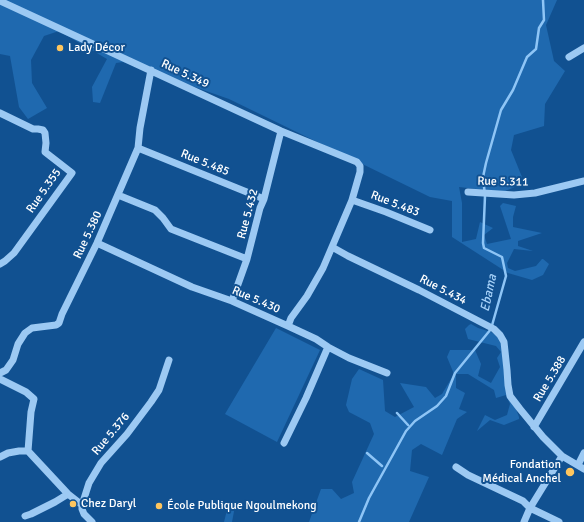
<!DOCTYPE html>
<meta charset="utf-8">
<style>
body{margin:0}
canvas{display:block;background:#115191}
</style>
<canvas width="584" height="522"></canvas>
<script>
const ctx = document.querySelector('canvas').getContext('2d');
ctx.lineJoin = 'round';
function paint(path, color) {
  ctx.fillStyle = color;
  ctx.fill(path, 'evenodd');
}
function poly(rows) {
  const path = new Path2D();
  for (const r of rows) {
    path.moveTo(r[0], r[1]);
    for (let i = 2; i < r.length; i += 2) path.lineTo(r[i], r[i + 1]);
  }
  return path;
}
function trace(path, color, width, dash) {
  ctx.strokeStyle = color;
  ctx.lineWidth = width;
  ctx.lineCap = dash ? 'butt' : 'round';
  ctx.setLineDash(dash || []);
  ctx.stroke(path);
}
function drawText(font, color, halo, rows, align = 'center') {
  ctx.font = font + ' Signika,sans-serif';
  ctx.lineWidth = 4;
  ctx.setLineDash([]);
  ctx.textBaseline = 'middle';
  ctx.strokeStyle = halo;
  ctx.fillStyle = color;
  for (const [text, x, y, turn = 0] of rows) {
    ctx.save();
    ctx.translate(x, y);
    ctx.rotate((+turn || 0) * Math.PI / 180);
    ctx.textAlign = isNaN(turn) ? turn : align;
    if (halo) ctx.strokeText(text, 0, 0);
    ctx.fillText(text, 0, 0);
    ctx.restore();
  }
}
const green = poly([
 [0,0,557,0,546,25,554,61,565,71,545,104,544,126,514,135,511,150,522,177,517,186,503,192,459,187,462,203,462,242,476,239,480,222,493,228,484,235,487,244,511,239,500,206,503,203,516,206,513,217,513,227,542,233,518,241,518,246,533,251,514,249,507,263,508,268,515,271,536,266,542,259,543,259,549,264,543,275,532,280,508,273,452,237,452,201,430,197,229,99,123,62,116,63,100,103,93,102,92,87,107,59,59,31,44,36,31,60,32,83,47,108,28,119,19,107,10,56,0,54],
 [471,324,478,328,491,332,498,336,508,347,509,391,519,417,519,419,504,425,490,420,477,431,485,415,495,420,507,415,510,404,506,395,496,398,494,390,468,374,456,374,456,388,465,393,459,409,467,412,457,419,442,455,421,444,412,450,410,471,429,477,409,522,309,522,321,489,332,489,341,499,354,493,352,482,374,434,370,423,349,412,346,405,352,379,359,369,383,380,385,411,395,417,414,407,400,383,426,387,435,398,442,394,454,374,447,357,450,350,475,350,481,364,478,376,491,383,500,367,497,358,501,352,496,346,468,339,465,329,469,325],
 [276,328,320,350,277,442,225,414],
 [231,502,234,503,235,506,232,522,224,522,227,510]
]);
const stream = poly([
 [397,413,408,425],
 [367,453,382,466],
 [359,522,369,498,406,431,415,421,437,406,446,396,455,373,491,329,506,276,502,257,484,248,483,243,485,196,483,177,486,163,501,110,513,90,527,57,536,49,539,28,544,20,543,0]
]);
const minor = poly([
 [0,1,281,131,357,162,360,166,360,172,352,200,323,268,307,296,291,318,288,326,232,301,192,287,97,243],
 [569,57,584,48],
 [0,113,33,129,38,129,43,130,45,133,46,143,45,152,72,173,14,253,5,261,0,264],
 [138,148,264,199],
 [468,192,514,195,535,193,584,181],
 [118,195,155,210,163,218,171,229,247,259],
 [352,200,386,212,430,230],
 [332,247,348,256,419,290,494,329,500,335,504,342,507,370,508,385,510,396,520,409,543,437,562,456,584,469],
 [232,301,247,259,260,208,264,199,281,131],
 [288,326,316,339,328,347,349,358,387,373],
 [0,373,6,370,13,360,18,344,25,333,32,328,56,325,59,323,62,314,97,243,138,148,140,128,151,70],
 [0,379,26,392,34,399,31,412,28,451,19,451,8,453,0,457],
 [534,427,584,342],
 [284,443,306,398,328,347],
 [28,451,68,494,82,505],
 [578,465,584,453],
 [456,467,468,475,523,501,530,508,559,522],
 [25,516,31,514,55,502,68,494],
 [92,522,84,514,82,509,82,505,89,483,101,463,127,434,151,402,159,390,169,360],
 [524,522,530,508,562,456]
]);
const markers = [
 [60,48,4,"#ffc65e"],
 [570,472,5,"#ffc65e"],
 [73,504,4,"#ffc65e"],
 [159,506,4,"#ffc65e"]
];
const poiNames = [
 ["Lady Décor",68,48],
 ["Fondation",561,465,"right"],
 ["Médical Anchel",561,479,"right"],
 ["Chez Daryl",81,504],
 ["École Publique Ngoulmekong",167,506]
];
const streetNames = [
 ["Rue 5.349",185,74,25],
 ["Rue 5.485",205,163,22],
 ["Rue 5.311",503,182,1],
 ["Rue 5.355",44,191,-55],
 ["Rue 5.483",395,204,21],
 ["Rue 5.432",248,214,-75],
 ["Rue 5.380",88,235,-65],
 ["Rue 5.434",443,290,27],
 ["Rue 5.430",256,300,23],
 ["Rue 5.388",550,379,-59],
 ["Rue 5.376",111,434,-50]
];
const waterNames = [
 ["Ebama",489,293,-78]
];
paint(green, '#1f69af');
trace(stream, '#8ec5f6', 2.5);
trace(minor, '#9cc9f3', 7);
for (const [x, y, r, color] of markers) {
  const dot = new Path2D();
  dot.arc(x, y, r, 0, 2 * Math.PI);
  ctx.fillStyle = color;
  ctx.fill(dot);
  trace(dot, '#115191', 1.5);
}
drawText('12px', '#fff', '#115191', poiNames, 'left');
drawText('12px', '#fff', '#115191', streetNames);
drawText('italic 13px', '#a8d3fa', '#115191', waterNames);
</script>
